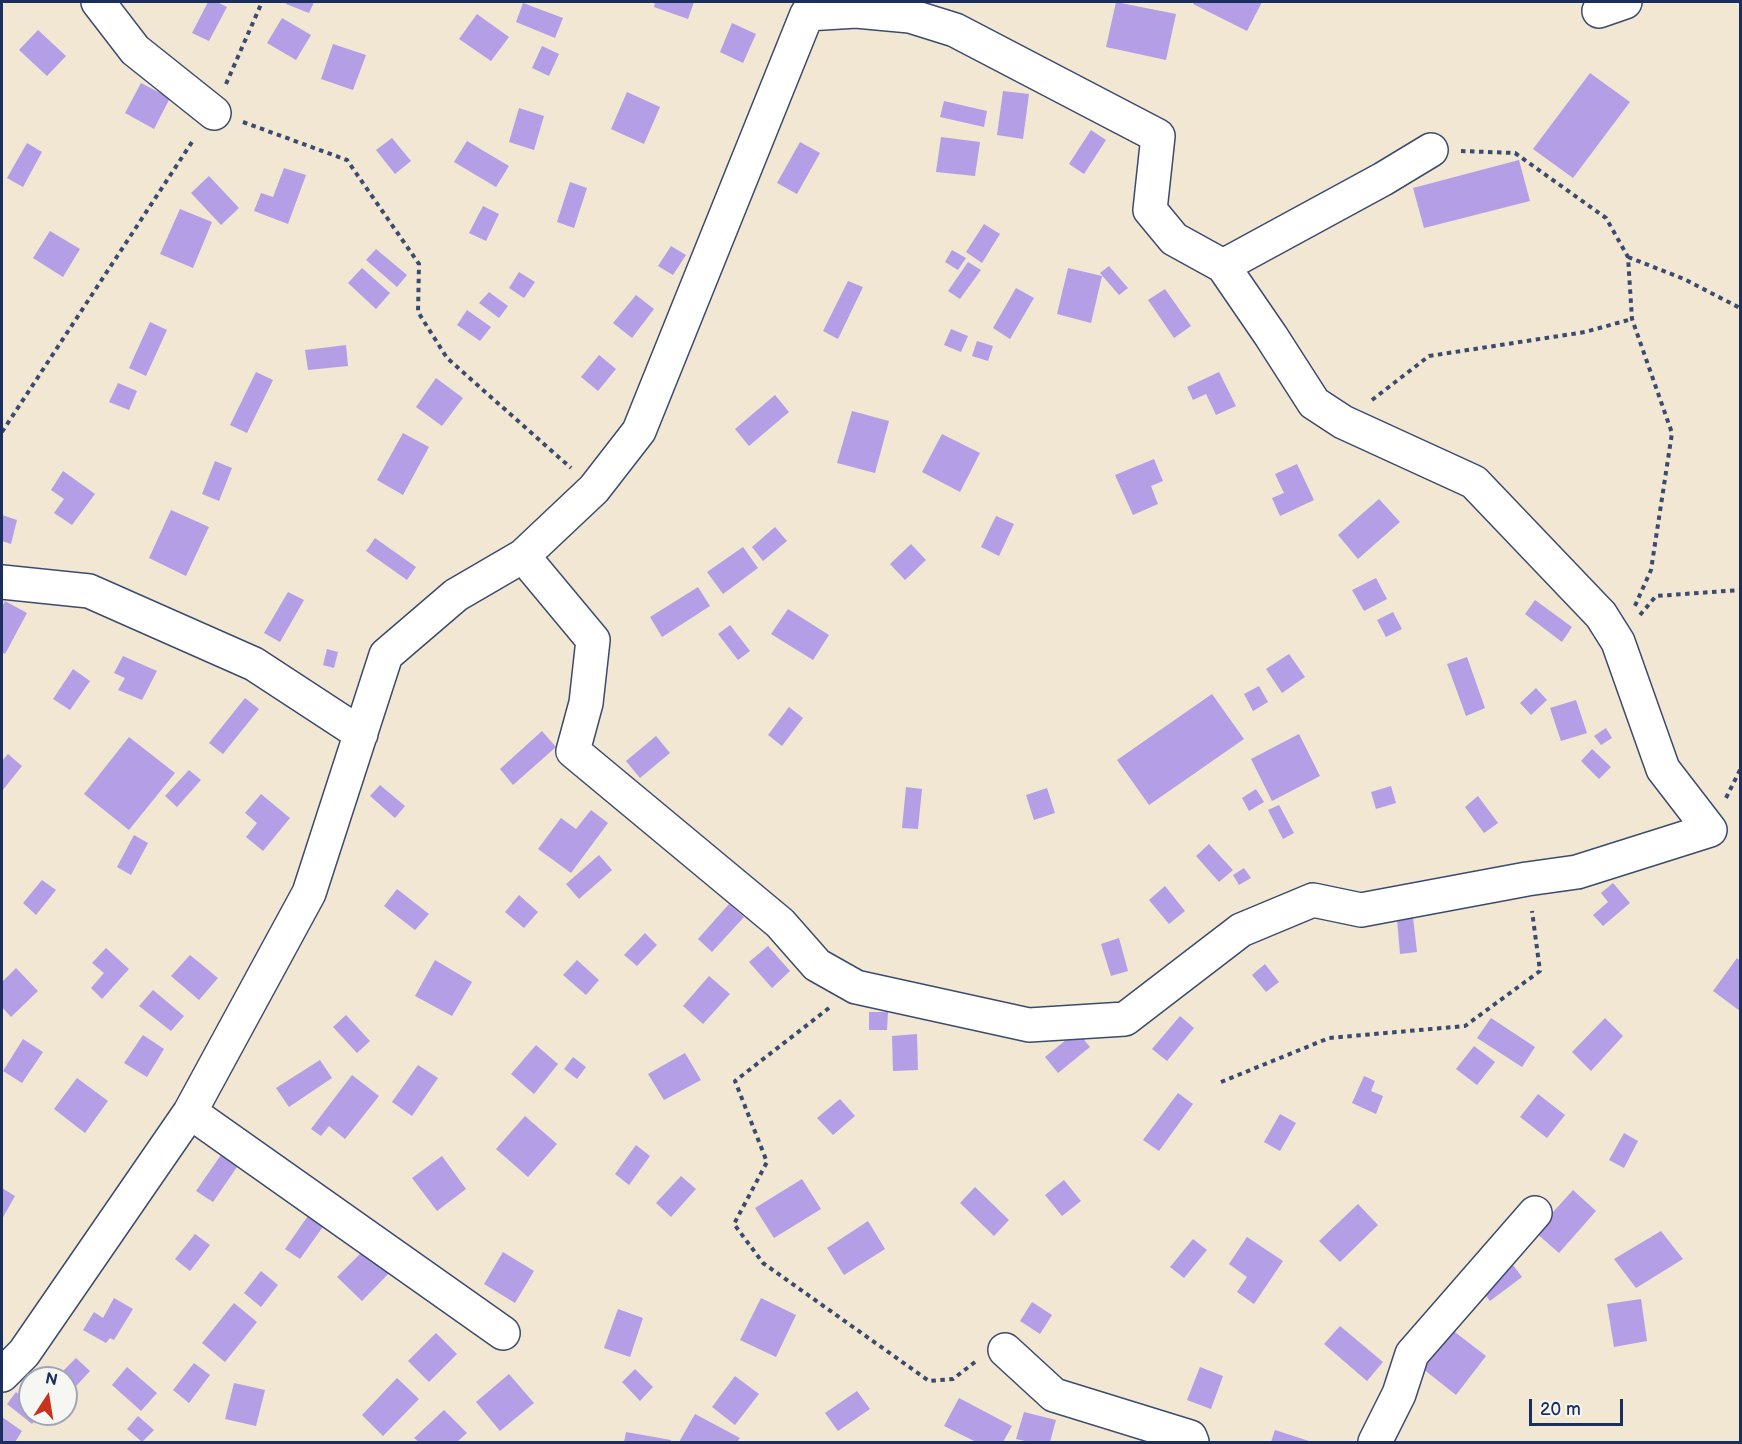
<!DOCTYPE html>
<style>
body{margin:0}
#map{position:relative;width:1742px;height:1444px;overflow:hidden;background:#f2e7d2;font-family:"Balsamiq Sans",sans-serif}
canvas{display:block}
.frame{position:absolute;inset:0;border:3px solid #1b2f5e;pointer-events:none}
.north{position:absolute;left:18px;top:1366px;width:60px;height:60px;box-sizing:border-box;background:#f6f6f2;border:2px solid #9ea6b7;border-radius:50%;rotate:12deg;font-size:16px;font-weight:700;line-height:24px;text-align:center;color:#1b2f5e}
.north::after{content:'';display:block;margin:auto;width:21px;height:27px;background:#c8321e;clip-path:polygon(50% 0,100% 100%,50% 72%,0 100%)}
.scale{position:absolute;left:1529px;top:1399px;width:94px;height:27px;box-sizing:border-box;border:3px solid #1b2f5e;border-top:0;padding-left:8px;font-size:18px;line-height:21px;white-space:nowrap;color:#1b2f5e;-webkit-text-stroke:4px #f6f6f2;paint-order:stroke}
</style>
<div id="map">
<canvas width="1742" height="1444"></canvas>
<div class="frame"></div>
<div class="north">N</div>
<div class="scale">20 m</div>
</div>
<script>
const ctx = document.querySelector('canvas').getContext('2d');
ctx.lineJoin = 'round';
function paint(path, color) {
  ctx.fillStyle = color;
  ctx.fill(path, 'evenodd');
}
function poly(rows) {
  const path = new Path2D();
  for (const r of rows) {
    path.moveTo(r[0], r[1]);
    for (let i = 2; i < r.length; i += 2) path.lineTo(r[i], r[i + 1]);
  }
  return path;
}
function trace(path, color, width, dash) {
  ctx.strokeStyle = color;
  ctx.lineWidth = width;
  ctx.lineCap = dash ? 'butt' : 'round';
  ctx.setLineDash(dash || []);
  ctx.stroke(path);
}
const building = poly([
 [208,2,217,2,227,7,209,41,192,33],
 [287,2,314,2,309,13,286,4],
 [655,2,694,2,688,19,654,7],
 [1116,2,1176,14,1166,60,1106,47],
 [1194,2,1262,2,1247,31,1193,4],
 [523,3,563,18,555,38,516,22],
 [477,14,509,37,491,61,459,39],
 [282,18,311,35,296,60,267,43],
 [732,23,756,34,743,63,720,52],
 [38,30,66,56,47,76,19,50],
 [333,44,366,55,353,90,321,79],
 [542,46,559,54,549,76,532,68],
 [1590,73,1630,102,1573,178,1533,149],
 [141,83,170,98,154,129,125,113],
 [1003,91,1029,94,1023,139,997,135],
 [627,92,660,107,644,144,611,129],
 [944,101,987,111,984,127,940,117],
 [519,108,544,116,534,150,509,142],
 [1091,130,1106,140,1084,174,1069,164],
 [941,137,980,142,975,176,936,172],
 [392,138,411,161,395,174,376,150],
 [467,141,509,166,496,187,454,162],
 [800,142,820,153,797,194,777,183],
 [27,143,42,152,23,187,7,178],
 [1519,160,1530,201,1424,228,1413,188],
 [284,168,306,175,288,224,254,211,261,193,273,197],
 [209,176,239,208,221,225,191,193],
 [570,182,587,188,574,228,557,222],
 [483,206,499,214,486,241,469,233],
 [180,209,212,222,193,268,160,254],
 [984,224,1000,234,982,263,966,252],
 [50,231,80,249,63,277,33,258],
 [671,246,686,255,673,275,658,266],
 [376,249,407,275,397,287,366,260],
 [952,250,966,258,958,270,945,262],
 [968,262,981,270,960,299,948,291],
 [1109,266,1128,288,1119,295,1100,273],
 [362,268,390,293,376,309,348,283],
 [1068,268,1102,276,1091,323,1057,314],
 [519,272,535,282,524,298,509,288],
 [848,281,863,287,838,339,823,331],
 [1016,288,1034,298,1010,339,993,328],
 [1165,289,1191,326,1174,338,1148,300],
 [489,292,508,306,499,318,479,303],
 [636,295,654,309,632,338,613,323],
 [467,310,491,327,480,341,457,325],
 [150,322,167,330,146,376,129,368],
 [951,329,968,336,961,352,944,345],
 [977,341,993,346,988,361,972,356],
 [346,345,348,366,308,370,305,350],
 [599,355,616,369,598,391,581,377],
 [256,372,273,380,247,433,230,425],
 [1219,372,1236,406,1216,415,1206,394,1193,400,1187,387],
 [436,378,463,398,442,426,416,407],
 [118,383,137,391,129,410,109,402],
 [775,395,789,412,749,446,735,429],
 [852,411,889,421,875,473,837,463],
 [403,433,429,447,403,495,377,480],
 [942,434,980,453,960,492,922,472],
 [1154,459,1163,481,1151,486,1158,504,1133,515,1115,475],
 [215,461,232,468,219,501,202,494],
 [1297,464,1314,500,1280,516,1272,498,1284,493,1275,474],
 [63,471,95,494,72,525,54,513,64,499,51,490],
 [1379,499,1400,522,1358,559,1338,535],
 [171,510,209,527,186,576,149,558],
 [2,515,17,520,11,544,2,541],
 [996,516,1014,524,999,556,981,547],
 [775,527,787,541,763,561,752,547],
 [375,538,416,567,407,580,366,551],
 [911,544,926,560,905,580,890,564],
 [743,547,758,568,723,594,707,572],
 [1376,578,1387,599,1364,611,1352,590],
 [698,587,710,606,662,637,650,617],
 [288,592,304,600,280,642,264,633],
 [1535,600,1572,627,1562,642,1525,614],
 [5,601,27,613,5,654,2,652,2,607],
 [788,609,829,635,813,660,771,634],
 [1393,612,1402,629,1386,637,1377,620],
 [730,625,750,651,738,660,718,634],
 [327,649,338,652,334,668,323,665],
 [1289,654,1305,677,1282,693,1266,669],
 [123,656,157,671,142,700,118,690,125,678,114,673],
 [1467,657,1485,708,1466,716,1447,664],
 [73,669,90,681,70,710,53,699],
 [1259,686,1268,702,1253,711,1244,694],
 [1536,688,1547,700,1531,715,1520,703],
 [1212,694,1244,739,1149,805,1117,760],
 [245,698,259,709,223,754,209,743],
 [1576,700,1587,733,1561,741,1550,708],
 [789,707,803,718,782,746,768,735],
 [1606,728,1612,738,1601,745,1594,736],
 [542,731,556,747,513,785,500,769],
 [1299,734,1320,776,1272,801,1251,759],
 [656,736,670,753,640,778,626,761],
 [129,737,175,773,129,830,84,794],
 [1592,749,1611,767,1599,779,1581,761],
 [8,754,22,766,2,791,2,761],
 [189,770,201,780,177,807,165,796],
 [380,785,405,806,395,818,370,796],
 [1391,786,1396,803,1376,809,1371,792],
 [906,787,922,789,918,829,902,828],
 [1047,788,1055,813,1034,820,1026,795],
 [1256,789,1264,802,1249,811,1242,798],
 [261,794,290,818,263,851,246,837,257,823,245,813],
 [1478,796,1498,823,1484,833,1465,807],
 [1279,805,1294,833,1283,839,1268,810],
 [591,810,608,823,571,873,538,849,561,818,576,829],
 [134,835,148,843,131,875,117,867],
 [1209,844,1233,870,1219,882,1196,856],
 [599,855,612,870,579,899,566,884],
 [1244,868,1251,878,1239,885,1233,875],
 [42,880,56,890,36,915,23,903],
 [1613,883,1630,903,1603,926,1593,915,1608,902,1601,893],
 [1165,886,1185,911,1169,924,1149,900],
 [397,889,429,914,415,930,384,906],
 [519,895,538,912,524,928,505,912],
 [729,904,744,917,712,952,698,939],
 [1413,917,1417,952,1400,954,1397,919],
 [645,933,657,945,637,966,624,955],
 [1119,938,1128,971,1111,976,1101,944],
 [768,946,790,971,772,988,749,962],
 [106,948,129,969,102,999,91,988,104,973,92,963],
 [190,955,218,978,199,1000,171,976],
 [1737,958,1740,961,1740,1011,1713,991],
 [435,960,472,982,452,1016,415,996],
 [577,960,599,980,586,995,563,975],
 [1265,964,1279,982,1266,992,1252,975],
 [16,968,38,991,11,1017,2,1007,2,982],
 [709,976,730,994,703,1024,683,1006],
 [153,990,184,1016,171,1031,139,1006],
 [869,1012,888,1012,887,1030,869,1030],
 [346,1015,370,1041,357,1053,333,1027],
 [1180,1016,1194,1028,1167,1061,1152,1049],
 [1491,1018,1535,1047,1522,1067,1477,1038],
 [1605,1018,1623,1036,1591,1071,1572,1052],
 [1077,1031,1090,1047,1058,1073,1045,1057],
 [917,1034,918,1070,893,1071,892,1036],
 [143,1035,164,1049,147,1077,124,1063],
 [23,1039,43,1052,22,1083,3,1071],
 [536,1045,558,1064,534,1094,511,1074],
 [1474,1046,1495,1062,1477,1085,1456,1069],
 [685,1053,701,1080,664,1100,648,1074],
 [573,1057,586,1067,577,1079,564,1069],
 [320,1060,332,1078,289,1107,276,1088],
 [418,1065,438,1078,412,1116,392,1102],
 [352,1075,379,1096,345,1139,329,1126,321,1136,311,1129],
 [1364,1076,1375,1081,1371,1091,1383,1096,1376,1114,1352,1103],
 [77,1078,108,1101,85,1133,54,1109],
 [1178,1093,1193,1104,1159,1151,1143,1140],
 [1538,1094,1565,1115,1547,1138,1520,1117],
 [840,1099,855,1116,833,1135,817,1118],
 [1280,1114,1296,1123,1280,1151,1264,1142],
 [525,1116,557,1144,528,1177,496,1149],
 [1624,1133,1638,1141,1624,1168,1609,1160],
 [636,1145,650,1156,629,1185,615,1174],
 [221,1155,237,1167,213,1202,196,1191],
 [442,1156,466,1189,437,1211,412,1178],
 [681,1176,696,1189,671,1217,656,1203],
 [802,1179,821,1209,774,1238,755,1208],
 [1064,1180,1081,1201,1062,1216,1045,1195],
 [975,1187,1009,1220,994,1236,960,1203],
 [2,1188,15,1196,2,1219],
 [1573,1190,1596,1211,1559,1253,1535,1232],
 [1358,1204,1378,1225,1340,1262,1319,1241],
 [312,1210,327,1221,300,1259,285,1249],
 [868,1221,885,1249,844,1275,827,1248],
 [1661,1231,1683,1259,1636,1288,1614,1259],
 [195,1234,210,1245,190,1271,175,1259],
 [1247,1237,1283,1261,1254,1304,1237,1292,1247,1277,1229,1264],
 [1193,1239,1207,1250,1184,1278,1170,1267],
 [365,1249,390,1272,362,1301,337,1277],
 [503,1252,534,1271,515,1303,484,1284],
 [1510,1261,1522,1277,1490,1301,1478,1285],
 [261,1271,278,1285,261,1307,244,1293],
 [114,1298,133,1309,114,1340,110,1338,106,1343,83,1330,94,1312,103,1318],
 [761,1298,796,1315,776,1357,740,1340],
 [1641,1299,1647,1341,1614,1347,1607,1304],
 [1032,1302,1052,1315,1040,1334,1020,1321],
 [234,1303,257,1322,225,1362,202,1343],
 [618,1309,643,1318,630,1357,604,1348],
 [1340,1326,1383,1362,1367,1381,1324,1344],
 [1447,1326,1486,1356,1456,1395,1417,1364],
 [436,1333,457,1354,429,1382,408,1361],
 [76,1358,90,1371,66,1397,66,1378,56,1378],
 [194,1363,210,1375,189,1403,173,1390],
 [127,1367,157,1393,141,1411,112,1385],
 [1200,1367,1223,1376,1211,1409,1187,1400],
 [635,1369,653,1387,640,1401,622,1382],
 [509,1374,534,1403,500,1431,476,1402],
 [735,1376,759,1394,735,1425,712,1407],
 [397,1378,419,1399,383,1436,362,1415],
 [234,1383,265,1390,256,1426,225,1419],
 [857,1391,870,1409,838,1431,825,1413],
 [16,1392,30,1404,30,1414,41,1414,32,1424,7,1404],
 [959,1398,1012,1426,1003,1442,976,1442,944,1426],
 [444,1410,467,1433,457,1442,419,1442,414,1438],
 [1024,1412,1056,1420,1050,1442,1029,1442,1016,1439],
 [695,1414,740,1438,737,1442,679,1442],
 [138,1416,154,1430,142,1442,127,1429],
 [2,1417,22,1431,15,1442,2,1442],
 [1275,1430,1312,1442,1271,1442],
 [626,1432,671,1440,670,1442,624,1442]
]);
const path = poly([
 [226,84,262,2],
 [243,122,347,160,419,264,418,312,447,358,571,468],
 [1461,151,1515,153,1606,218,1628,257,1632,319,1672,433,1651,570,1634,608],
 [1628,257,1684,279,1740,308],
 [1372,400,1429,356,1585,332,1632,319],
 [2,432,194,139],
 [1640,615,1656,596,1740,590],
 [1726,798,1740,770],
 [829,1008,735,1081,767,1162,734,1224,763,1263,929,1381,953,1379,975,1362],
 [1221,1082,1329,1038,1465,1026,1540,971,1532,911]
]);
const minor = poly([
 [98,2,135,50,214,113],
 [1599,11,1625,2],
 [1223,266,1383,179,1431,150],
 [2,582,89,591,254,664,361,734],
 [190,1112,503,1333],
 [1005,1350,1054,1395,1190,1437,1192,1442],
 [2,1375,24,1353,190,1112,309,893,386,655,456,595,523,556,594,489,639,431,807,14,856,11,910,16,955,30,1158,136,1150,210,1174,239,1223,266,1271,336,1314,403,1343,422,1474,482,1601,615,1618,642,1663,769,1710,830,1577,872,1527,879,1361,910,1313,900,1241,930,1125,1019,1029,1025,856,987,817,965,780,923,573,751,586,703,593,640,523,556],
 [1375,1442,1399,1394,1412,1354,1535,1213]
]);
paint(building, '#b49ee6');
trace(minor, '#3b4b6f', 36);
trace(path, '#3b4b6f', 4, [4.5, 4.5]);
trace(minor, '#fff', 33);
</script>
